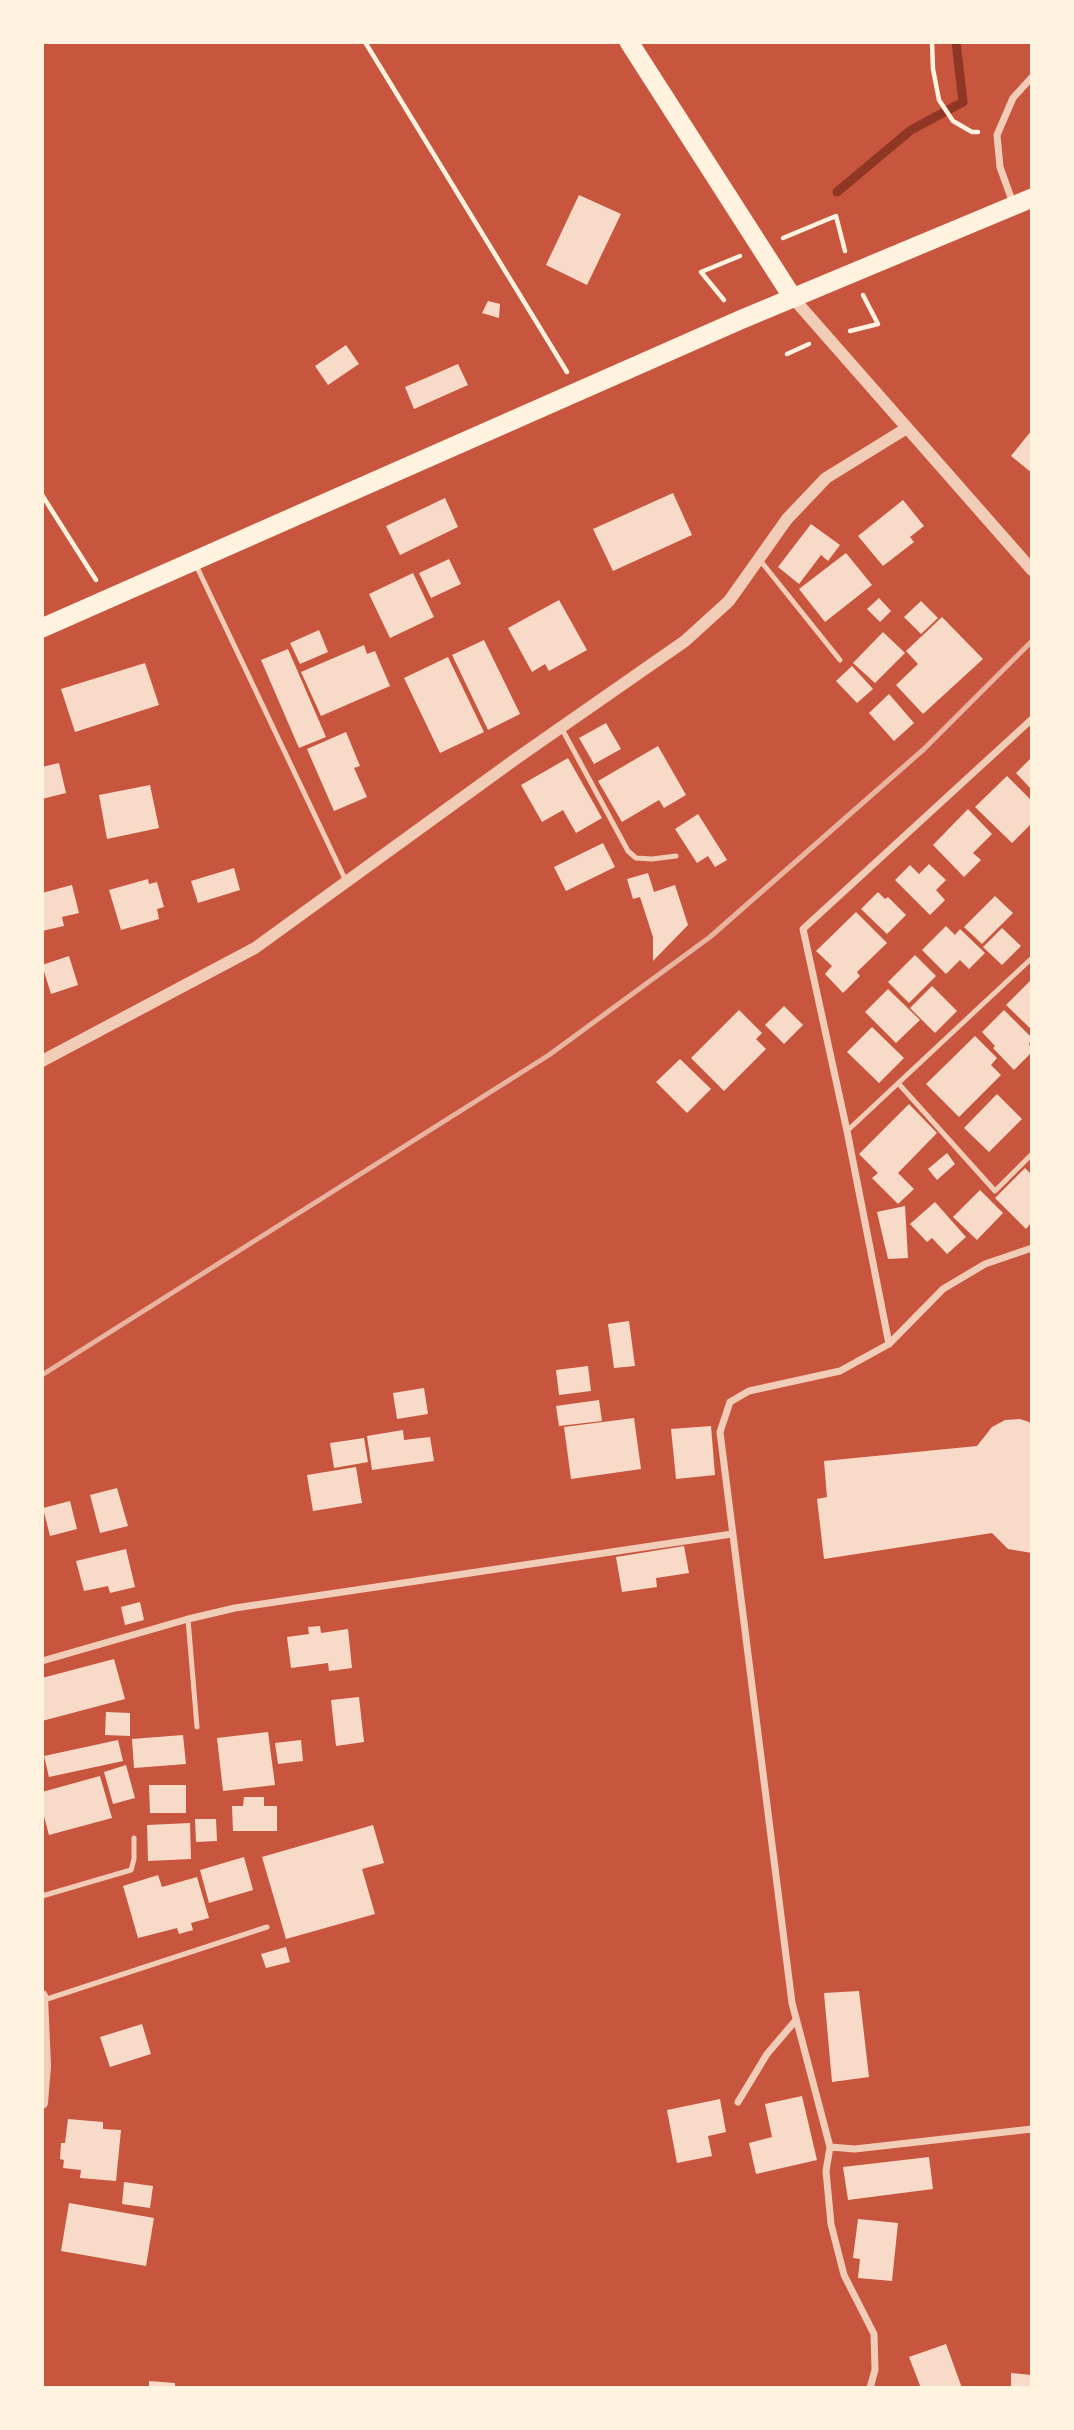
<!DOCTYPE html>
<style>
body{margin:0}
#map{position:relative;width:1074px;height:2430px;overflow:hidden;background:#c8553d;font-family:"DM Sans",sans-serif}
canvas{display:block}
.frame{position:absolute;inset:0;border:44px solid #fff3e0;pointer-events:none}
</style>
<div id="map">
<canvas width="1074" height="2430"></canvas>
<div class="frame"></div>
</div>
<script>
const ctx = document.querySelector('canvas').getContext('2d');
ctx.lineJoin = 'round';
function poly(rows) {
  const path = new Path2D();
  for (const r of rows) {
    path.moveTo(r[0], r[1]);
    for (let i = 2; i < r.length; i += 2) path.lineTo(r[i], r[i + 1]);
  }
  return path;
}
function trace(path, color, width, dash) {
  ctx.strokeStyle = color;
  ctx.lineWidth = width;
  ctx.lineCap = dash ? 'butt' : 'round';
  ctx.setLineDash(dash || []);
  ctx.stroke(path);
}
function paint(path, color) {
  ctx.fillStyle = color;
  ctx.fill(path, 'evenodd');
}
const stream = poly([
 [837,192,911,130,963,102,956,42]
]);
const building = poly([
 [579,195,621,214,587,285,546,265],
 [488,301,500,304,499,318,482,313],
 [346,345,359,364,328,385,315,366],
 [458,364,468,385,414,409,405,387],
 [1032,430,1032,473,1011,456],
 [673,493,692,535,613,571,593,529],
 [445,498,458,527,400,555,386,526],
 [903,500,924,526,910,537,914,542,883,566,858,536],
 [811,524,840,545,828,561,821,555,799,584,778,567],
 [846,553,872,585,825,622,799,589],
 [449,559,461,584,431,598,419,573],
 [413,573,434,617,390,638,369,594],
 [879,598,891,611,880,622,867,609],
 [559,600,587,650,549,671,545,664,532,672,508,628],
 [921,601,938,618,921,634,904,617],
 [942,617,983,659,923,714,896,685,918,664,906,651],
 [319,630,328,652,300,664,290,643],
 [883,632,905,653,875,683,853,663],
 [484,640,520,714,488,730,452,655],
 [364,645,367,654,375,651,390,686,321,716,301,672],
 [288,649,326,737,299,748,261,660],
 [448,657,484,732,440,753,404,678],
 [145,663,159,705,75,732,61,689],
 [852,666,873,689,857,703,836,681],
 [889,694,914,723,894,741,869,713],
 [606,723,621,749,594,764,579,738],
 [346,732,360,766,354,768,367,797,334,811,307,749],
 [658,746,686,795,664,808,659,800,622,822,598,781],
 [1032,757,1032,790,1016,773],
 [568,758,602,818,576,833,563,810,542,822,521,785],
 [59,763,66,793,42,799,42,767],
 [1007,776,1032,801,1032,823,1012,843,975,807],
 [150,785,159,828,107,839,99,795],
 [968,809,992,834,973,853,981,860,964,877,933,845],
 [698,814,727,860,715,867,708,856,697,863,675,829],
 [603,843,615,867,566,891,554,867],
 [929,864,946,880,936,890,945,900,930,915,895,880,910,865,919,874],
 [234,868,240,890,198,903,191,881],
 [648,873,654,892,675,885,688,925,653,961,653,937,640,897,633,899,627,879],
 [148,879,149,884,157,882,164,907,157,909,159,919,121,930,109,890],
 [72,885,79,913,62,917,64,926,42,931,42,893],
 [878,892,885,899,888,897,906,915,887,934,861,909],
 [995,896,1013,913,982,944,964,927],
 [856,912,887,943,857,972,860,976,843,993,825,974,832,966,816,951],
 [946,926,955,935,960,929,985,953,969,969,960,960,946,974,922,950],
 [1002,928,1021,946,1002,965,983,947],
 [915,955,936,976,909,1003,888,982],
 [69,956,78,985,51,994,42,965],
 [1032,979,1032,1030,1006,1005],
 [932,986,957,1011,935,1033,910,1008],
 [888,989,920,1020,896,1043,865,1012],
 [784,1006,803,1025,784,1044,765,1025],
 [739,1010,762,1033,756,1039,766,1049,724,1091,691,1058],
 [1004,1010,1032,1038,1029,1044,1032,1052,1014,1070,993,1048,995,1046,982,1032],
 [872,1027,904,1058,879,1083,847,1052],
 [975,1036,997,1058,991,1065,1001,1075,959,1117,926,1084],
 [680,1059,711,1089,687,1113,656,1082],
 [997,1094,1022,1119,989,1152,964,1128],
 [909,1104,937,1133,898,1173,914,1189,898,1204,872,1178,878,1173,859,1154],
 [947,1153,955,1164,937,1180,928,1169],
 [1025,1168,1032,1175,1032,1222,1026,1229,995,1198],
 [980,1190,1003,1213,977,1240,953,1217],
 [935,1202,966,1237,947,1254,932,1238,927,1242,910,1224],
 [905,1206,908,1258,888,1259,877,1212],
 [629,1321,635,1366,614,1368,608,1324],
 [588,1366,591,1391,559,1395,556,1370],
 [424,1388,428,1414,397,1419,393,1393],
 [599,1400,602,1421,559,1426,556,1406],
 [634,1418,641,1469,571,1479,564,1427],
 [1020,1419,1032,1423,1032,1553,1008,1549,992,1533,824,1559,817,1499,827,1497,824,1461,977,1446,992,1427,1005,1420],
 [711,1426,715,1475,676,1479,671,1429],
 [403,1430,404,1440,430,1437,434,1461,372,1470,367,1436],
 [364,1438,368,1462,334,1468,330,1443],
 [356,1467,362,1503,313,1511,307,1475],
 [117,1488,128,1526,100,1533,90,1495],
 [70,1501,77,1529,50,1536,43,1508],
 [684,1546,689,1573,656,1578,657,1587,622,1592,616,1557],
 [126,1549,135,1587,110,1593,108,1586,84,1591,76,1561],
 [140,1602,144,1620,125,1625,121,1607],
 [320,1626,321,1633,348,1629,352,1668,329,1671,328,1663,291,1668,287,1637,309,1634,308,1627],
 [114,1659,125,1699,42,1721,42,1678],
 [359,1697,364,1742,336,1746,331,1700],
 [106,1712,130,1713,130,1736,105,1735],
 [268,1732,275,1785,223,1791,217,1738],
 [183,1735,186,1764,134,1768,132,1739],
 [118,1740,123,1761,49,1777,44,1756],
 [301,1740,303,1761,278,1764,275,1743],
 [126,1765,135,1798,113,1804,104,1772],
 [100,1776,112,1818,49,1835,42,1809,42,1792],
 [149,1785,186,1785,186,1813,150,1813],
 [244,1797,264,1797,264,1806,277,1806,277,1831,233,1831,232,1806,243,1806],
 [195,1819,216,1819,217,1841,196,1842],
 [190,1823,191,1859,148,1861,147,1825],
 [373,1825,384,1863,362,1869,375,1914,286,1939,262,1857],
 [244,1857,253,1890,209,1903,200,1870],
 [158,1875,162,1887,197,1877,209,1918,191,1923,193,1930,179,1934,177,1928,138,1938,123,1886],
 [286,1947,290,1962,266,1968,261,1954],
 [859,1991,869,2077,832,2082,824,1993],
 [142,2024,151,2054,110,2067,100,2037],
 [802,2096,817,2160,756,2174,749,2143,772,2137,765,2104],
 [720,2099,726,2132,708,2136,712,2156,677,2163,667,2110],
 [68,2119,103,2122,103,2129,121,2130,116,2181,80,2178,81,2170,63,2168,64,2160,60,2159,61,2143,65,2143],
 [929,2157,933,2189,848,2200,843,2167],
 [124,2182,153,2186,150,2208,122,2204],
 [69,2203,154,2218,146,2266,61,2251],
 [858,2219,898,2223,892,2281,858,2278,860,2259,853,2258],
 [946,2344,962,2388,921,2388,909,2357],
 [1011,2373,1032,2375,1032,2388,1011,2388],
 [149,2381,175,2383,175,2388,149,2388]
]);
const path = poly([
 [365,42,567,372],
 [932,42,933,69,939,100,953,121,972,132,978,132],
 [783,238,836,216,845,251],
 [724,300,701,272,740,256],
 [850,331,878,324,863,295],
 [787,354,809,344],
 [42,495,96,580]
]);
const service = poly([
 [759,559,840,660],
 [196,565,346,881],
 [562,729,628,851,636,858,652,859,676,856],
 [898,1083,995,1191,1032,1154],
 [847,1131,1032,958],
 [188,1619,197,1727],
 [42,1896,131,1870,134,1859,134,1838],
 [44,2000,267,1927]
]);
const minor = poly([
 [1014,206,1000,167,997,135,1013,98,1032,77],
 [889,1344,847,1131,803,929,1032,719],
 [42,1661,188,1619,235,1608,732,1534],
 [738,2102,767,2054,796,2020],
 [830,2147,855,2149,1032,2129],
 [870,2388,875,2370,874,2334,844,2275,831,2224,826,2171,830,2147,792,2003,720,1432,730,1402,749,1391,840,1371,889,1344,943,1289,985,1264,1032,1248]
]);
const tertiary = poly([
 [793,298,1032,570],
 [42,1061,255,948,517,758,685,641,729,601,787,519,826,478,907,428],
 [42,1996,45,2066,42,2103]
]);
const trunk = poly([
 [629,42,793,298],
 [42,628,740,320,1032,198]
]);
const rail = poly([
 [42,1375,549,1055,710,937,924,749,1032,641]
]);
trace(stream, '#8f3625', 9);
paint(building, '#f7dbc8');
trace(path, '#fff3e0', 4.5);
trace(service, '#f1ccb7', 5);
trace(minor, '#f1ccb7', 7);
trace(tertiary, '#f1ccb7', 12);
trace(trunk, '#fff3e0', 19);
trace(rail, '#e9b49f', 5);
</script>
